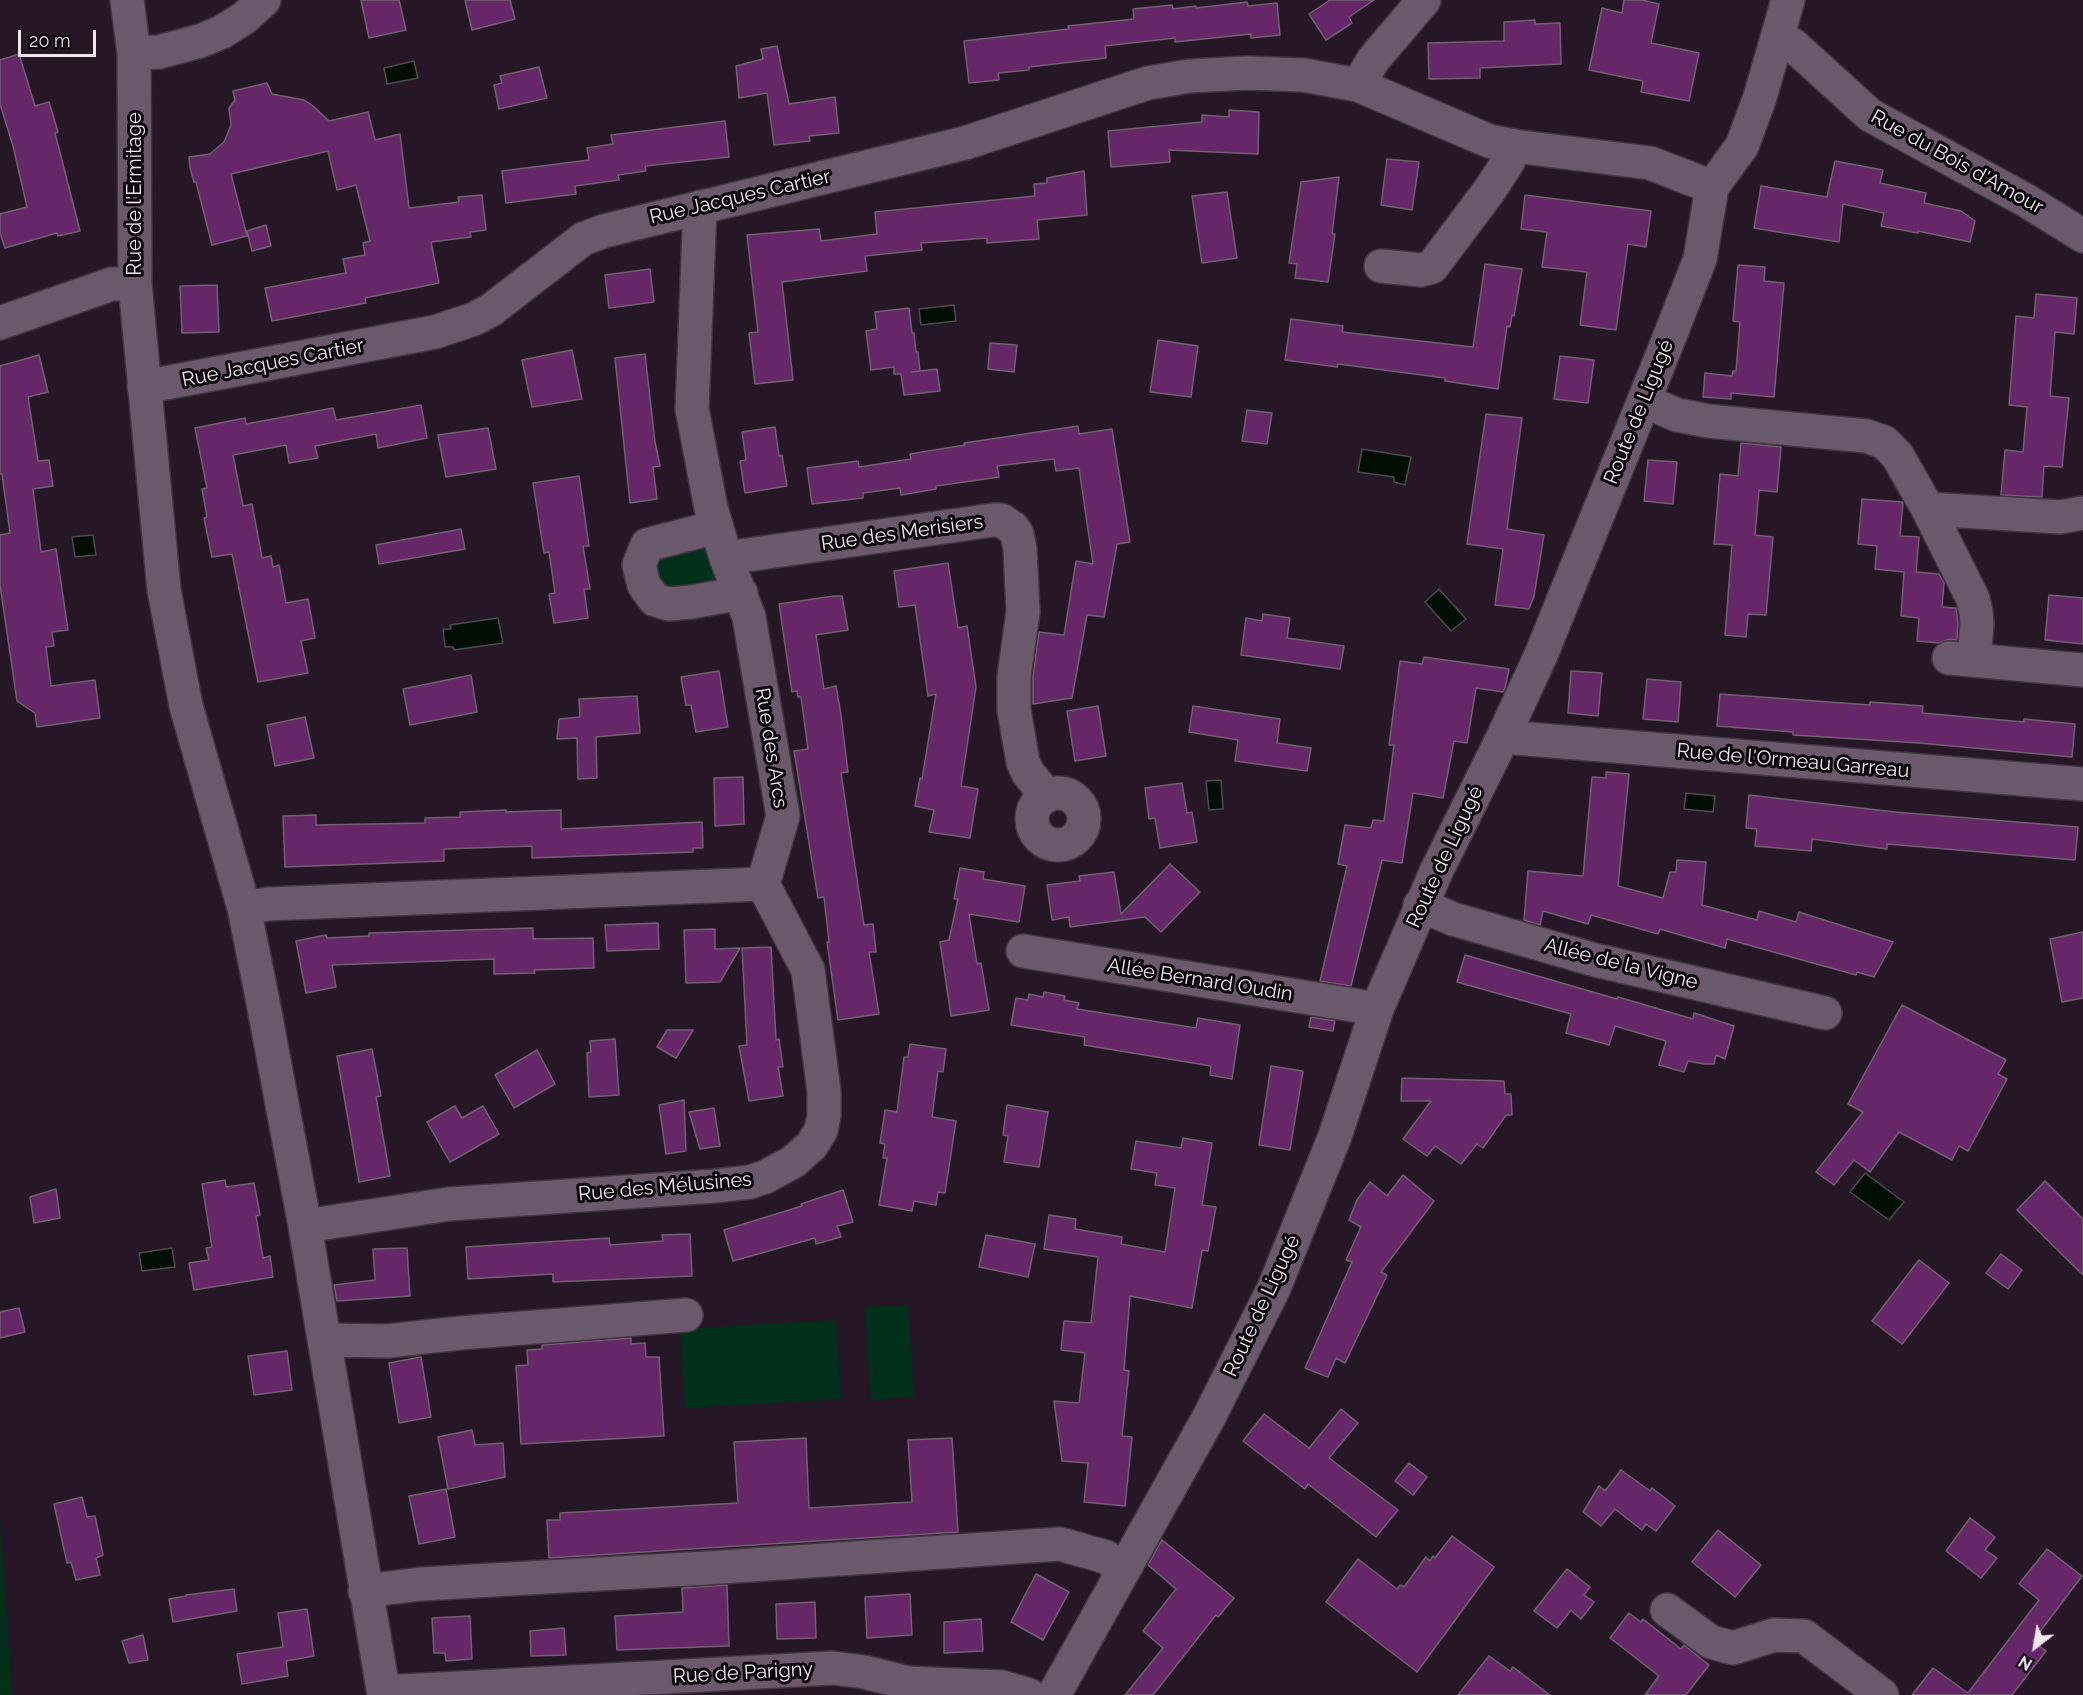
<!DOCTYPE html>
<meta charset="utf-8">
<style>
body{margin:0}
#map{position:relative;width:2083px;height:1695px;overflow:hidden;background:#251725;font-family:Raleway,sans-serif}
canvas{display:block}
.north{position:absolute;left:2005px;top:1617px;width:60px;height:60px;-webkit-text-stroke:4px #0a050b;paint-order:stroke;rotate:211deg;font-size:16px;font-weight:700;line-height:24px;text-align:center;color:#f0e6f0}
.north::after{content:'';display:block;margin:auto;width:21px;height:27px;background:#f0e6f0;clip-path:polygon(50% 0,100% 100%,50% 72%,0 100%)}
.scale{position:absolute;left:18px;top:30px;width:78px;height:27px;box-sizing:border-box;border:3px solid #f0e6f0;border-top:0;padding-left:8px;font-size:18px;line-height:21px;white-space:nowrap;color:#f0e6f0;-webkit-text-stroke:4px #0a050b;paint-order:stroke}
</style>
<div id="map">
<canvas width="2083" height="1695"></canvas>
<div class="north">N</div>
<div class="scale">20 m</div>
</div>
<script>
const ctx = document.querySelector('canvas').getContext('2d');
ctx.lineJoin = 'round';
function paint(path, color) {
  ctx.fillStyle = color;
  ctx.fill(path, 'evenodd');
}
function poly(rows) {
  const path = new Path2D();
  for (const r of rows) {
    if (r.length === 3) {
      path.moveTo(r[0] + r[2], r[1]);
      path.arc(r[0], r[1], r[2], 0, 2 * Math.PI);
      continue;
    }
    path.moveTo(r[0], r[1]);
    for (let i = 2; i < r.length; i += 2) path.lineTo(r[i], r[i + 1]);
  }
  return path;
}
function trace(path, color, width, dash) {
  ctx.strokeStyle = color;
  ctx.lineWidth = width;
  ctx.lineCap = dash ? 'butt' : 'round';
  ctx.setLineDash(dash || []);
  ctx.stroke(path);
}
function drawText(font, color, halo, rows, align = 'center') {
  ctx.font = font + ' Raleway,sans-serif';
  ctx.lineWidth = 6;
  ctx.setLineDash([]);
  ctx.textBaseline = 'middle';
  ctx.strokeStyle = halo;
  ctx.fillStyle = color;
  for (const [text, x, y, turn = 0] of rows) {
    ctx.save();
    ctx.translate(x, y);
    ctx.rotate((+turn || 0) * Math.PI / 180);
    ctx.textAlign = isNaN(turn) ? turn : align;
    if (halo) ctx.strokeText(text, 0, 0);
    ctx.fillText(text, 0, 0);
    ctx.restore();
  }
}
const green = poly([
 [703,540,719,581,664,595,652,566,655,555],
 [908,1305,914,1397,871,1400,865,1307],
 [836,1320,841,1399,685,1408,680,1329],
 [0,1518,12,1695,0,1695]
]);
const water = poly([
 [414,61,418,78,387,84,384,68,414,61],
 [954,305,956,321,921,325,919,309,954,305],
 [1362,449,1411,457,1405,485,1394,482,1394,477,1358,472,1362,449],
 [93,535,96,555,75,557,72,537,93,535],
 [1439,589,1466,619,1451,631,1425,602,1439,589],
 [498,618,503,643,454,650,453,647,445,647,443,629,451,629,450,625,498,618],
 [1221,780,1223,809,1209,810,1206,781,1221,780],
 [1686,793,1715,796,1713,812,1684,809,1686,793],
 [1865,1173,1904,1202,1889,1220,1850,1192,1865,1173],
 [172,1248,175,1267,142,1271,139,1253,172,1248]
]);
const building = poly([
 [361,0,399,0,406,30,369,38,361,0],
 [465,0,510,0,515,19,472,30,465,0],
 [1330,0,1374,0,1349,17,1352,23,1326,40,1309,14,1330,0],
 [1624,0,1642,0,1659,4,1651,43,1699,53,1689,101,1641,92,1643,81,1589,70,1602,8,1622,13,1624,0],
 [1247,2,1248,6,1277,3,1280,35,1251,38,1251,34,1175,42,1175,38,1105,46,1106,58,1029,67,1029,70,998,73,999,80,969,83,964,41,1069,29,1068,26,1134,19,1133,9,1172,5,1173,9,1196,6,1196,8,1247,2],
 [1535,20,1535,24,1560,23,1561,64,1480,68,1480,78,1429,79,1428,43,1504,41,1504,22,1535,20],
 [777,46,789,104,835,97,839,133,809,136,810,141,774,145,767,93,739,98,736,66,763,59,761,49,777,46],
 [19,54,35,106,49,102,58,132,55,133,80,231,58,236,57,233,5,248,0,233,0,214,27,207,13,146,0,104,0,60,19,54],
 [539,67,547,98,499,109,494,85,502,83,500,76,539,67],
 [267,83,272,94,304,100,313,106,329,121,368,112,375,140,400,134,409,208,459,202,458,197,482,195,486,230,470,232,471,237,431,242,439,283,365,298,366,303,272,321,265,288,346,273,343,259,365,255,363,243,370,241,356,185,337,190,328,151,231,174,247,236,212,245,196,182,194,182,190,168,189,157,210,154,224,142,231,125,229,108,235,100,233,91,267,83],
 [1229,110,1259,112,1258,154,1169,150,1170,162,1111,167,1108,131,1202,122,1202,115,1229,117,1229,110],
 [725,121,729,157,645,166,646,171,618,175,619,180,575,186,576,194,506,203,502,171,589,160,587,148,613,144,611,135,725,121],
 [1387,159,1419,162,1412,210,1381,205,1387,159],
 [1835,161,1883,170,1880,183,1926,193,1924,203,1961,211,1975,221,1970,242,1918,231,1918,233,1881,226,1884,213,1843,204,1839,242,1754,228,1761,186,1827,197,1835,161],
 [1084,171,1087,215,1037,220,1039,239,987,243,987,238,921,243,922,250,865,256,867,271,782,282,793,380,755,384,749,333,758,332,747,235,819,229,821,241,877,234,875,212,1035,196,1034,184,1047,183,1047,178,1084,171],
 [1339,177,1332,234,1335,234,1328,282,1295,278,1297,264,1289,263,1301,182,1339,177],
 [1227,192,1237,258,1202,263,1192,196,1227,192],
 [1525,195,1651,211,1646,247,1628,244,1616,330,1580,325,1587,272,1542,267,1547,232,1521,229,1525,195],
 [266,225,271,246,252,251,247,231,266,225],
 [1485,264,1522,269,1514,316,1512,315,1510,327,1507,326,1498,389,1445,381,1445,378,1338,364,1337,367,1285,360,1291,319,1343,326,1342,332,1473,347,1485,264],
 [1738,265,1765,267,1764,281,1784,283,1774,397,1731,393,1731,399,1703,397,1705,373,1732,376,1733,371,1736,371,1740,322,1733,321,1738,265],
 [650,269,654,302,609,308,605,275,650,269],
 [217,285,219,332,182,333,180,286,217,285],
 [2036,294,2077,298,2074,334,2055,332,2050,396,2069,398,2062,467,2044,466,2042,497,2001,495,2005,450,2023,452,2027,407,2009,405,2016,316,2034,318,2036,294],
 [909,308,912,333,914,333,916,352,918,352,920,371,911,372,937,369,940,391,904,395,901,374,894,374,894,367,871,370,866,331,877,329,875,312,909,308],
 [1158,340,1198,346,1191,397,1150,392,1158,340],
 [990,343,1017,345,1014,372,988,369,990,343],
 [572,350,582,399,532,407,522,360,572,350],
 [645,354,655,442,660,466,653,467,657,499,630,503,615,358,645,354],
 [39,355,48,392,28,397,38,461,49,460,53,486,33,489,41,552,56,549,68,630,52,632,54,646,46,647,51,686,95,680,100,718,37,727,35,713,17,701,0,585,0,535,10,533,2,474,0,474,0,366,39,355],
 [1560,356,1594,360,1588,403,1554,399,1560,356],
 [421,405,427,438,378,448,376,434,315,446,318,458,289,463,286,445,233,455,243,506,252,504,262,558,271,556,273,567,279,565,286,603,308,599,315,638,301,641,308,673,258,682,232,554,212,557,204,518,207,517,202,489,207,488,195,428,245,418,246,424,333,408,336,420,421,405],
 [1247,410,1272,413,1267,444,1242,441,1247,410],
 [1486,414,1522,418,1507,529,1544,535,1534,596,1529,609,1495,605,1503,549,1467,544,1486,414],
 [1078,426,1079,434,1112,429,1130,542,1117,544,1104,617,1087,615,1072,698,1033,704,1033,677,1039,632,1064,635,1076,561,1093,564,1079,468,1056,471,1054,459,997,466,999,477,936,486,936,489,901,495,900,488,863,493,863,498,812,504,807,468,858,461,859,467,911,459,910,454,965,445,964,443,1078,426],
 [775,427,779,456,782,455,787,486,745,493,740,461,746,460,742,432,775,427],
 [488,428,496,469,446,477,438,435,488,428],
 [1741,443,1781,447,1777,492,1759,490,1755,535,1773,537,1766,615,1748,614,1746,637,1725,635,1732,545,1714,544,1720,474,1738,476,1741,443],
 [1648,460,1677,462,1673,504,1644,501,1648,460],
 [579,476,589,546,583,546,590,589,584,589,588,618,554,623,549,594,555,593,549,552,544,553,533,483,579,476],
 [1862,499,1903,502,1900,536,1919,537,1916,572,1939,574,1944,583,1942,607,1956,608,1958,624,1957,640,1950,639,1939,643,1917,641,1919,618,1901,616,1904,572,1875,569,1877,546,1858,544,1862,499],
 [461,529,465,549,379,564,376,545,461,529],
 [948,563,958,628,967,626,976,687,961,786,978,789,970,838,929,832,934,810,915,806,920,778,922,779,936,694,928,696,915,605,899,607,894,571,948,563],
 [2049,595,2083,598,2083,644,2045,640,2049,595],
 [834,596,842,596,848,630,816,635,824,689,836,686,841,715,848,772,841,773,864,925,873,924,876,952,869,952,879,1014,838,1020,827,942,829,942,824,897,818,898,794,751,808,749,801,697,798,697,797,691,792,692,779,604,834,596],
 [1263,614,1290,618,1287,638,1344,646,1340,669,1241,655,1246,618,1262,621,1263,614],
 [1424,657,1509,669,1505,688,1503,692,1476,688,1467,743,1454,741,1443,798,1413,793,1402,863,1382,860,1351,986,1320,981,1347,866,1338,864,1345,825,1371,828,1373,820,1384,821,1394,745,1389,745,1400,661,1422,664,1424,657],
 [719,671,728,727,696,732,691,705,686,705,681,677,719,671],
 [1571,671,1602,673,1598,716,1568,713,1571,671],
 [471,675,477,712,410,725,403,689,471,675],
 [1647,679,1681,682,1678,722,1643,719,1647,679],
 [1720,694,1870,705,1870,702,1923,706,1922,713,2024,722,2024,719,2075,724,2072,757,1919,743,1793,735,1793,732,1717,726,1720,694],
 [637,696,640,733,596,737,597,778,578,779,577,738,557,739,559,719,580,717,579,699,637,696],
 [1098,706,1106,756,1075,761,1067,711,1098,706],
 [1193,706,1280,719,1277,743,1311,748,1307,771,1235,761,1238,740,1189,732,1193,706],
 [305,717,314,758,275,766,267,725,305,717],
 [1606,772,1629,774,1618,886,1663,898,1670,872,1676,872,1677,860,1706,862,1702,905,1757,920,1759,911,1796,922,1799,912,1893,942,1874,977,1857,972,1856,975,1727,939,1725,948,1660,929,1658,934,1591,915,1588,924,1543,911,1540,925,1524,920,1528,871,1583,876,1592,777,1606,778,1606,772],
 [743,777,744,824,715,826,714,778,743,777],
 [1182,783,1187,813,1192,812,1197,842,1160,848,1155,818,1149,819,1145,788,1182,783],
 [1749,795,1895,812,2078,827,2075,860,1887,844,1887,849,1812,839,1811,851,1755,846,1757,829,1746,828,1749,795],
 [506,810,506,812,561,810,561,829,702,822,703,848,693,848,693,852,532,858,532,846,444,849,444,861,285,867,283,816,316,815,316,825,425,823,425,818,460,817,460,812,506,810],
 [1170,864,1200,892,1161,932,1145,917,1070,927,1069,917,1052,920,1047,885,1080,881,1079,876,1114,872,1121,914,1170,864],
 [960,868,984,872,983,879,1025,886,1019,922,969,914,977,964,981,963,989,1010,951,1016,940,942,949,940,958,899,954,899,960,868],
 [658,923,659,949,607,951,605,925,658,923],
 [533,928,533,939,593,938,594,968,534,970,535,973,494,974,494,959,332,965,336,987,306,993,296,941,326,935,327,938,369,936,369,933,533,928],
 [715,929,715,949,740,948,720,982,686,983,684,930,715,929],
 [2083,932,2083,998,2062,1002,2050,939,2083,932],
 [771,947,776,1040,779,1039,783,1067,778,1067,783,1096,749,1101,739,1046,747,1045,742,948,771,947],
 [1465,955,1617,999,1618,997,1693,1019,1694,1013,1734,1026,1725,1059,1716,1055,1714,1064,1704,1064,1688,1061,1684,1072,1659,1065,1666,1041,1615,1026,1609,1045,1566,1033,1571,1014,1457,982,1465,955],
 [1044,992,1065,996,1064,1000,1079,1003,1077,1009,1196,1028,1198,1018,1240,1025,1232,1079,1210,1075,1211,1066,1084,1045,1085,1037,1011,1025,1016,998,1028,1000,1029,994,1043,997,1044,992],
 [1902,1005,2006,1060,1998,1074,2007,1079,1968,1151,1959,1146,1952,1160,1899,1132,1870,1172,1854,1160,1834,1185,1816,1172,1863,1112,1848,1104,1902,1005],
 [1311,1017,1335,1021,1333,1031,1309,1027,1311,1017],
 [667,1030,693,1030,676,1058,657,1047,667,1030],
 [615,1039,619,1095,589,1097,587,1053,591,1052,590,1041,615,1039],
 [910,1044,946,1049,943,1072,938,1071,932,1117,956,1121,945,1193,938,1192,936,1205,914,1201,912,1211,879,1205,887,1158,883,1158,885,1144,880,1143,885,1110,897,1112,904,1057,908,1057,910,1044],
 [372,1049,381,1096,376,1097,390,1176,359,1182,337,1056,372,1049],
 [537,1050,555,1084,514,1108,495,1075,537,1050],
 [1271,1066,1303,1071,1290,1150,1259,1145,1271,1066],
 [1402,1078,1504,1081,1505,1094,1511,1094,1512,1115,1506,1115,1483,1148,1477,1144,1461,1164,1435,1146,1427,1156,1403,1139,1431,1101,1401,1101,1402,1078],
 [684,1100,686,1151,666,1154,659,1105,684,1100],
 [1007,1105,1048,1112,1039,1167,1004,1162,1008,1136,1003,1135,1007,1105],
 [455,1106,462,1118,483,1106,499,1134,450,1162,427,1122,455,1106],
 [714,1108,720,1146,700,1149,689,1112,714,1108],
 [1183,1138,1212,1143,1202,1205,1216,1207,1208,1251,1202,1250,1192,1308,1130,1296,1124,1370,1129,1371,1122,1436,1132,1437,1125,1506,1084,1502,1088,1463,1062,1461,1054,1401,1079,1403,1085,1353,1061,1350,1064,1321,1091,1323,1098,1257,1044,1249,1049,1215,1076,1219,1075,1229,1122,1237,1121,1244,1165,1252,1175,1188,1155,1185,1157,1173,1131,1169,1136,1141,1181,1148,1183,1138],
 [1403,1175,1434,1201,1381,1272,1387,1275,1345,1363,1336,1358,1328,1377,1305,1368,1352,1262,1346,1260,1361,1227,1349,1220,1357,1200,1370,1182,1387,1196,1403,1175],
 [225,1180,226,1187,254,1183,260,1215,256,1216,263,1258,270,1256,273,1277,194,1290,189,1263,209,1260,206,1248,212,1247,202,1184,225,1180],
 [2045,1181,2083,1219,2083,1275,2017,1210,2045,1181],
 [56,1189,60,1218,34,1223,30,1197,56,1189],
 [843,1190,853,1222,837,1226,841,1237,816,1244,815,1238,733,1261,724,1230,802,1206,801,1204,843,1190],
 [690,1234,692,1276,553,1282,553,1274,468,1279,466,1247,609,1238,610,1245,663,1241,662,1235,690,1234],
 [986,1235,1035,1244,1028,1277,979,1267,986,1235],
 [407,1248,410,1296,337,1301,334,1285,375,1280,373,1249,407,1248],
 [2001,1254,2022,1270,2008,1289,1986,1273,2001,1254],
 [1919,1260,1949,1283,1902,1344,1872,1321,1919,1260],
 [19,1308,25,1332,0,1338,0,1312,19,1308],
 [631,1338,631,1344,645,1343,646,1357,659,1357,664,1436,521,1444,516,1366,528,1365,527,1350,542,1349,542,1345,631,1338],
 [287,1351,292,1390,254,1395,248,1356,287,1351],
 [421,1357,431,1417,399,1423,389,1363,421,1357],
 [1341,1409,1358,1423,1329,1458,1398,1510,1376,1537,1308,1484,1305,1489,1243,1441,1264,1414,1309,1448,1341,1409],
 [472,1430,475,1445,503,1443,505,1477,448,1489,438,1437,472,1430],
 [806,1438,809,1508,912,1502,908,1440,952,1438,958,1532,549,1558,547,1520,560,1520,560,1513,738,1503,734,1442,806,1438],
 [1409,1463,1427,1477,1413,1495,1395,1481,1409,1463],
 [1621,1470,1650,1491,1652,1488,1675,1506,1656,1531,1646,1524,1642,1530,1615,1509,1601,1526,1583,1512,1599,1486,1605,1491,1621,1470],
 [446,1489,455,1537,419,1544,409,1496,446,1489],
 [82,1497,87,1517,95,1516,103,1555,96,1558,100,1575,76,1580,71,1562,67,1563,54,1504,82,1497],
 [1970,1518,1995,1537,1985,1550,1997,1558,1981,1578,1946,1551,1970,1518],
 [1718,1530,1761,1565,1735,1597,1692,1562,1718,1530],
 [1452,1536,1494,1567,1417,1672,1326,1602,1358,1559,1397,1589,1400,1585,1404,1587,1426,1557,1430,1561,1433,1556,1435,1558,1452,1536],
 [1162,1540,1234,1598,1218,1617,1216,1615,1153,1695,1125,1695,1163,1648,1143,1631,1176,1589,1148,1565,1162,1540],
 [2047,1549,2082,1576,2033,1641,2046,1651,2012,1695,1912,1695,1933,1668,1968,1693,2039,1600,2019,1584,2047,1549],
 [1567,1569,1590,1587,1584,1595,1594,1602,1581,1619,1571,1610,1557,1628,1534,1611,1567,1569],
 [1036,1574,1069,1592,1043,1640,1011,1622,1036,1574],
 [727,1585,729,1646,617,1650,615,1616,683,1612,682,1588,727,1585],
 [234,1589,237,1611,173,1622,169,1599,186,1596,186,1595,234,1589],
 [910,1594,912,1635,867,1638,865,1597,910,1594],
 [815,1602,816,1638,777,1639,776,1604,815,1602],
 [307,1609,314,1656,286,1661,288,1676,242,1684,237,1654,283,1647,278,1613,307,1609],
 [1629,1613,1641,1622,1643,1619,1681,1649,1684,1645,1709,1665,1686,1695,1645,1695,1659,1676,1610,1638,1629,1613],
 [470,1616,472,1659,446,1661,445,1653,434,1653,432,1618,470,1616],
 [981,1619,983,1651,944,1653,944,1622,981,1619],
 [564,1628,566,1655,531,1656,530,1631,564,1628],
 [143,1635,148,1660,129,1663,122,1641,143,1635],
 [1489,1656,1510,1671,1513,1667,1550,1695,1458,1695,1489,1656]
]);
const minor = poly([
 [127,0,134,53,135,284,164,590,186,706,244,908,262,997,305,1226,384,1695],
 [1778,37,1793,45,1870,115,2027,201,2083,236],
 [134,53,159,52,200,41,222,32,244,18,264,0],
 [1358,85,1373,60,1424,0],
 [1381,266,1421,270,1432,267,1489,191,1508,162,1514,146],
 [0,323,112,284,135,284],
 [144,387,435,332,474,319,491,310,583,239,604,231,965,143,1148,83,1190,76,1247,73,1303,75,1358,85,1489,141,1514,146,1650,163,1712,187],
 [1644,401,1677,415,1708,421,1866,436,1884,442,1897,455,1928,509,2060,517,2083,513],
 [1928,509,1973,599,1976,612,1977,624,1974,660],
 [716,527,647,545,639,565,644,585,655,600,669,604,691,602,741,593],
 [726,558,993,520,1001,520,1013,528,1017,534,1020,549,1023,612,1014,676,1014,710,1023,762,1028,773,1047,796],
 [1949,658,2083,670],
 [1503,737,2083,784],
 [1058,819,26],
 [1420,905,1453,919,1595,960,1825,1013],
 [244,908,268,904,763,884,783,816,749,617,726,558,711,508,692,409,700,207],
 [1023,951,1377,1009],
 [305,1226,449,1204,715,1186,750,1182,765,1177,793,1162,812,1145,821,1130,824,1116,824,1091,808,970,763,884],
 [325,1340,388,1341,460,1333,686,1315],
 [365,1591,421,1584,707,1568,1060,1544,1106,1557,1124,1570],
 [1667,1610,1711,1642,1733,1648,1774,1635,1804,1636,1882,1695],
 [384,1692,833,1668,864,1672,908,1683,1002,1687,1029,1695],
 [1054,1695,1209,1417,1274,1288,1335,1136,1377,1009,1436,872,1503,737,1541,655,1664,351,1700,259,1712,187,1742,146,1760,97,1788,0]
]);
const streetNames = [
 ["Rue du Bois d'Amour",1957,162,29],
 ["Rue de l'Ermitage",135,194,-90],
 ["Rue Jacques Cartier",740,197,-13],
 ["Rue Jacques Cartier",273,363,-11],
 ["Route de Ligugé",1639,412,-68],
 ["Rue des Merisiers",902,533,-8],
 ["Rue des Arcs",771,748,81],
 ["Rue de l'Ormeau Garreau",1793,761,5],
 ["Route de Ligugé",1445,857,-65],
 ["Allée de la Vigne",1621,964,14],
 ["Allée Bernard Oudin",1200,980,9],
 ["Rue des Mélusines",665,1187,-5],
 ["Route de Ligugé",1262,1306,-65],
 ["Rue de Parigny",743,1673,-3]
];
paint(green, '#00301a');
paint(water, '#020d06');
trace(water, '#494e4c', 1.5);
paint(building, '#662769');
trace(building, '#716071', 1.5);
trace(minor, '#403540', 36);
trace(minor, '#6a596a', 33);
drawText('20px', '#f0e6f0', '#0a050b', streetNames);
</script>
